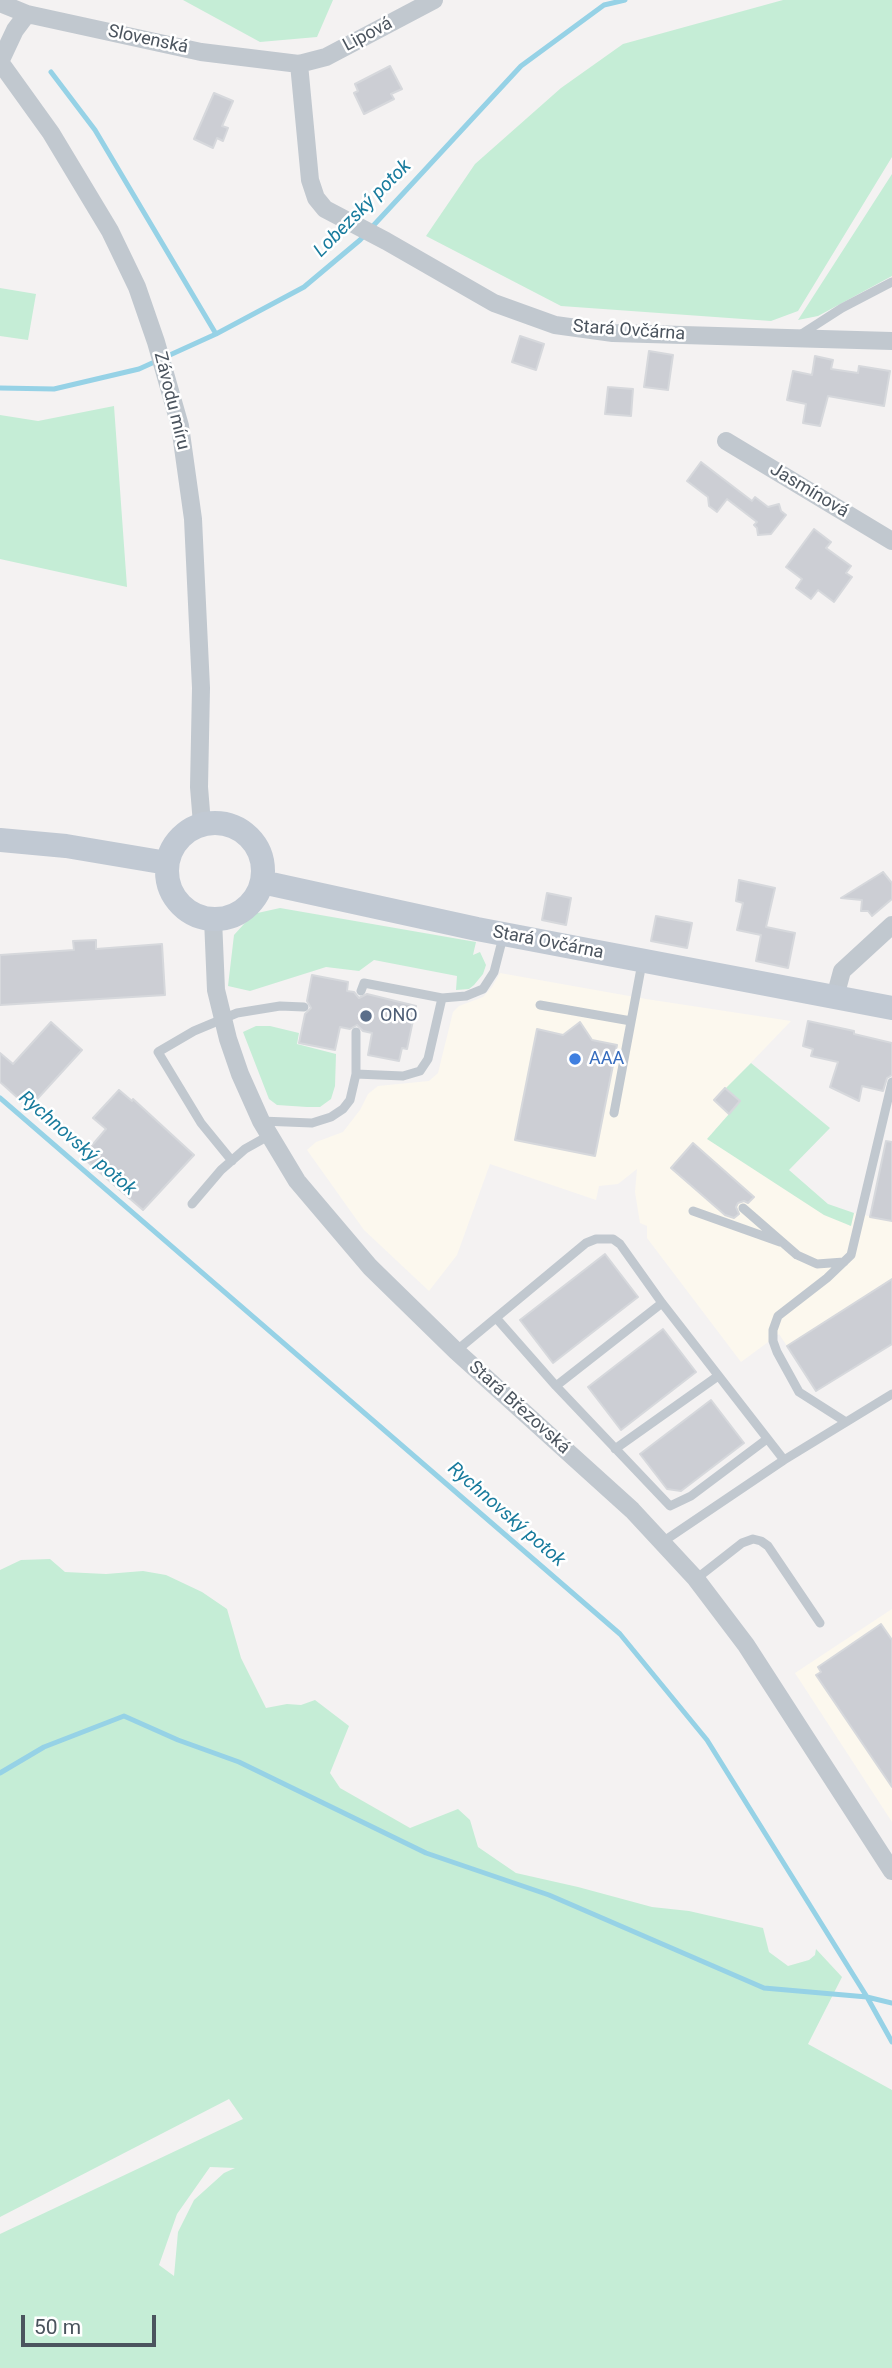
<!DOCTYPE html>
<meta charset="utf-8">
<style>
body{margin:0}
#map{position:relative;width:892px;height:2368px;overflow:hidden;background:#f4f2f2;font-family:Roboto,sans-serif}
canvas{display:block}
.scale{position:absolute;left:21px;top:2315px;width:135px;height:32px;box-sizing:border-box;border:4px solid #4b545e;border-top:0;padding-left:9px;font-size:21px;line-height:24px;white-space:nowrap;color:#4b545e;-webkit-text-stroke:5px #fff;paint-order:stroke}
</style>
<div id="map">
<canvas width="892" height="2368"></canvas>
<div class="scale">50 m</div>
</div>
<script>
const ctx = document.querySelector('canvas').getContext('2d');
ctx.lineJoin = 'round';
function paint(path, color) {
  ctx.fillStyle = color;
  ctx.fill(path, 'evenodd');
}
function poly(rows) {
  const path = new Path2D();
  for (const r of rows) {
    if (r.length === 3) {
      path.moveTo(r[0] + r[2], r[1]);
      path.arc(r[0], r[1], r[2], 0, 2 * Math.PI);
      continue;
    }
    path.moveTo(r[0], r[1]);
    for (let i = 2; i < r.length; i += 2) path.lineTo(r[i], r[i + 1]);
  }
  return path;
}
function trace(path, color, width, dash) {
  ctx.strokeStyle = color;
  ctx.lineWidth = width;
  ctx.lineCap = dash ? 'butt' : 'round';
  ctx.setLineDash(dash || []);
  ctx.stroke(path);
}
function drawText(font, color, halo, rows, align = 'center') {
  ctx.font = font + ' Roboto,sans-serif';
  ctx.lineWidth = 5;
  ctx.setLineDash([]);
  ctx.textBaseline = 'middle';
  ctx.strokeStyle = halo;
  ctx.fillStyle = color;
  for (const [text, x, y, turn = 0] of rows) {
    ctx.save();
    ctx.translate(x, y);
    ctx.rotate((+turn || 0) * Math.PI / 180);
    ctx.textAlign = isNaN(turn) ? turn : align;
    if (halo) ctx.strokeText(text, 0, 0);
    ctx.fillText(text, 0, 0);
    ctx.restore();
  }
}
const commercial = poly([
 [500,973,646,999,791,1021,715,1100,729,1114,709,1137,850,1226,854,1213,892,1221,892,1279,787,1346,779,1334,741,1362,647,1238,647,1226,640,1223,635,1192,637,1169,618,1184,599,1186,596,1200,490,1164,457,1255,429,1291,364,1230,307,1150,316,1142,343,1132,360,1110,368,1094,378,1086,429,1081,438,1073,453,1012,459,1006,483,997,492,987],
 [892,1609,892,1822,795,1673]
]);
const green = poly([
 [183,0,333,0,317,37,260,42],
 [783,0,892,0,892,157,798,311,771,321,561,306,426,236,475,164,561,88,623,44],
 [892,174,892,276,818,316,798,320],
 [0,288,36,294,28,340,0,336],
 [114,406,127,587,0,559,0,415,38,421],
 [280,908,476,942,473,955,480,952,486,965,483,974,474,985,469,989,456,990,457,976,374,960,359,971,326,967,250,991,228,986,234,935,253,914],
 [256,1026,270,1026,299,1033,297,1044,336,1054,335,1086,331,1099,320,1107,307,1107,277,1105,269,1099,243,1032],
 [751,1063,830,1128,789,1170,828,1204,854,1213,851,1226,824,1215,707,1139,729,1114,714,1100],
 [50,1559,65,1572,106,1574,143,1571,166,1575,202,1592,227,1609,241,1658,266,1708,287,1704,301,1705,315,1700,349,1726,330,1773,340,1788,410,1828,458,1809,470,1820,478,1847,516,1873,578,1887,652,1907,689,1911,763,1928,769,1952,788,1966,809,1960,815,1955,816,1949,842,1977,808,2044,892,2090,892,2368,0,2368,0,2234,243,2119,229,2099,0,2217,0,1570,21,1560],
 [210,2167,235,2168,224,2173,194,2200,178,2232,174,2276,159,2265,177,2214]
]);
const stream = poly([
 [51,72,95,130,216,334],
 [0,388,54,389,139,369,216,334,304,287,360,240,521,66,604,5,625,0],
 [0,1098,620,1634,707,1740,867,1997,892,2042],
 [0,1773,44,1747,124,1716,178,1740,239,1762,426,1853,549,1895,764,1988,867,1997,892,2003]
]);
const building = poly([
 [390,66,402,89,391,94,394,99,364,114,354,93,358,91,355,84,390,66],
 [214,93,233,101,222,126,228,128,223,141,217,138,213,148,194,139,214,93],
 [520,336,544,344,536,370,512,362,520,336],
 [649,351,673,355,668,390,644,387,649,351],
 [815,356,833,360,831,369,858,373,859,366,890,371,884,406,828,396,820,426,803,423,806,404,787,400,793,371,812,375,815,356],
 [608,387,633,389,631,416,605,414,608,387],
 [701,462,752,501,755,497,768,507,779,504,781,511,786,515,771,534,758,535,757,528,754,525,757,522,727,499,717,512,709,506,708,497,687,481,701,462],
 [814,529,831,542,826,548,851,566,846,573,852,577,834,602,818,590,811,599,796,588,802,579,786,567,814,529],
 [883,872,892,883,892,899,872,916,868,911,861,911,862,900,841,898,883,872],
 [739,880,775,888,766,927,795,933,788,968,756,961,761,935,737,930,743,903,736,901,739,880],
 [547,893,571,898,566,925,542,920,547,893],
 [656,916,692,923,687,948,651,941,656,916],
 [96,940,96,949,162,944,165,995,0,1005,0,955,74,950,73,941,96,940],
 [312,975,348,982,347,991,354,992,359,998,367,994,416,1006,407,1049,402,1048,399,1061,368,1055,372,1033,363,1031,357,1025,350,1029,340,1027,335,1050,299,1043,305,1014,311,1008,307,1001,312,975],
 [808,1021,854,1031,854,1034,892,1043,892,1075,887,1078,883,1091,862,1086,859,1101,830,1087,838,1062,811,1056,813,1049,803,1046,808,1021],
 [51,1022,82,1050,29,1108,0,1082,0,1053,13,1064,51,1022],
 [580,1022,592,1040,617,1045,595,1156,515,1140,537,1029,563,1035,580,1022],
 [725,1088,740,1101,729,1114,714,1100,725,1088],
 [119,1090,132,1101,133,1099,194,1155,143,1210,82,1157,106,1129,93,1118,119,1090],
 [886,1141,892,1142,892,1221,870,1217,886,1141],
 [693,1143,754,1197,748,1203,744,1201,738,1203,736,1207,739,1214,734,1218,725,1215,671,1168,693,1143],
 [605,1254,638,1297,553,1363,520,1320,605,1254],
 [892,1279,892,1344,816,1391,787,1346,892,1279],
 [663,1329,696,1372,621,1430,588,1387,663,1329],
 [711,1400,744,1443,681,1491,667,1489,640,1454,711,1400],
 [881,1624,892,1640,892,1787,816,1675,821,1672,818,1667,881,1624]
]);
const service = poly([
 [800,335,842,308,892,282],
 [361,991,364,983,442,998,466,996,483,989,494,972,503,937],
 [540,1005,631,1021],
 [356,1074,403,1076,420,1071,428,1059,442,998],
 [614,1113,642,963],
 [261,1121,312,1123,331,1117,343,1109,350,1100,356,1074,356,1032],
 [232,1161,201,1123,158,1052,194,1031,237,1013,280,1006,304,1007],
 [192,1204,221,1170,245,1149,270,1135],
 [743,1208,797,1255,817,1264,844,1262],
 [693,1211,780,1242],
 [497,1319,556,1386,670,1506,691,1496,767,1439],
 [456,1351,586,1243,596,1239,613,1239,620,1244,662,1303,784,1460],
 [556,1386,662,1303],
 [846,1422,799,1392,777,1352,773,1341,773,1330,778,1316,827,1278,851,1255,892,1082],
 [615,1449,718,1376],
 [661,1543,784,1460,892,1394],
 [696,1579,742,1543,753,1539,761,1541,768,1546,820,1623]
]);
const minor = poly([
 [0,3,27,14,201,52,299,64,326,57,434,0],
 [0,62,51,133,110,231,137,287,156,342,180,426,193,519,201,688,199,787,202,824],
 [0,62,15,30,27,14],
 [299,64,310,180,316,198,325,209,386,241,494,303,555,325,613,333,892,341],
 [726,441,892,541],
 [213,919,216,990,228,1039,240,1074,261,1121,297,1181,370,1267,456,1351,632,1510,696,1579,746,1645,892,1871],
 [835,997,842,971,892,925]
]);
const secondary = poly([
 [215,871,48],
 [0,840,66,846,167,863],
 [262,882,477,929,892,1008]
]);
const markers = [
 [366,1016,7,"#5c6f8a"],
 [575,1059,7,"#3f7fe0"]
];
const streetNames = [
 ["Lipová",368,35,-28],
 ["Slovenská",148,40,12],
 ["Stará Ovčárna",629,331,4],
 ["Závodu míru",171,401,76],
 ["Jasmínová",809,491,31],
 ["Stará Ovčárna",548,943,11],
 ["Stará Březovská",519,1408,42]
];
const serviceNames = [
 ["ONO",380,1016]
];
const shopNames = [
 ["AAA",589,1059]
];
const waterNames = [
 ["Lobezský potok",363,209,-45],
 ["Rychnovský potok",77,1144,41],
 ["Rychnovský potok",506,1515,41]
];
paint(commercial, '#fcf8ee');
paint(green, '#c5edd6');
trace(stream, '#96d2e6', 5);
paint(building, '#ccced4');
trace(building, '#d6d8dc', 2);
trace(service, '#c1c8cf', 9);
trace(minor, '#c1c8cf', 18);
trace(secondary, '#c1c9d3', 24);
for (const [x, y, r, color] of markers) {
  const dot = new Path2D();
  dot.arc(x, y, r, 0, 2 * Math.PI);
  ctx.fillStyle = color;
  ctx.fill(dot);
  trace(dot, '#fff', 2.5);
}
drawText('18px', '#4b545e', '#fff', streetNames);
drawText('18px', '#4e5e75', '#fff', serviceNames, 'left');
drawText('18px', '#366cbe', '#fff', shopNames, 'left');
drawText('italic 19px', '#187b9d', '#fff', waterNames);
</script>
